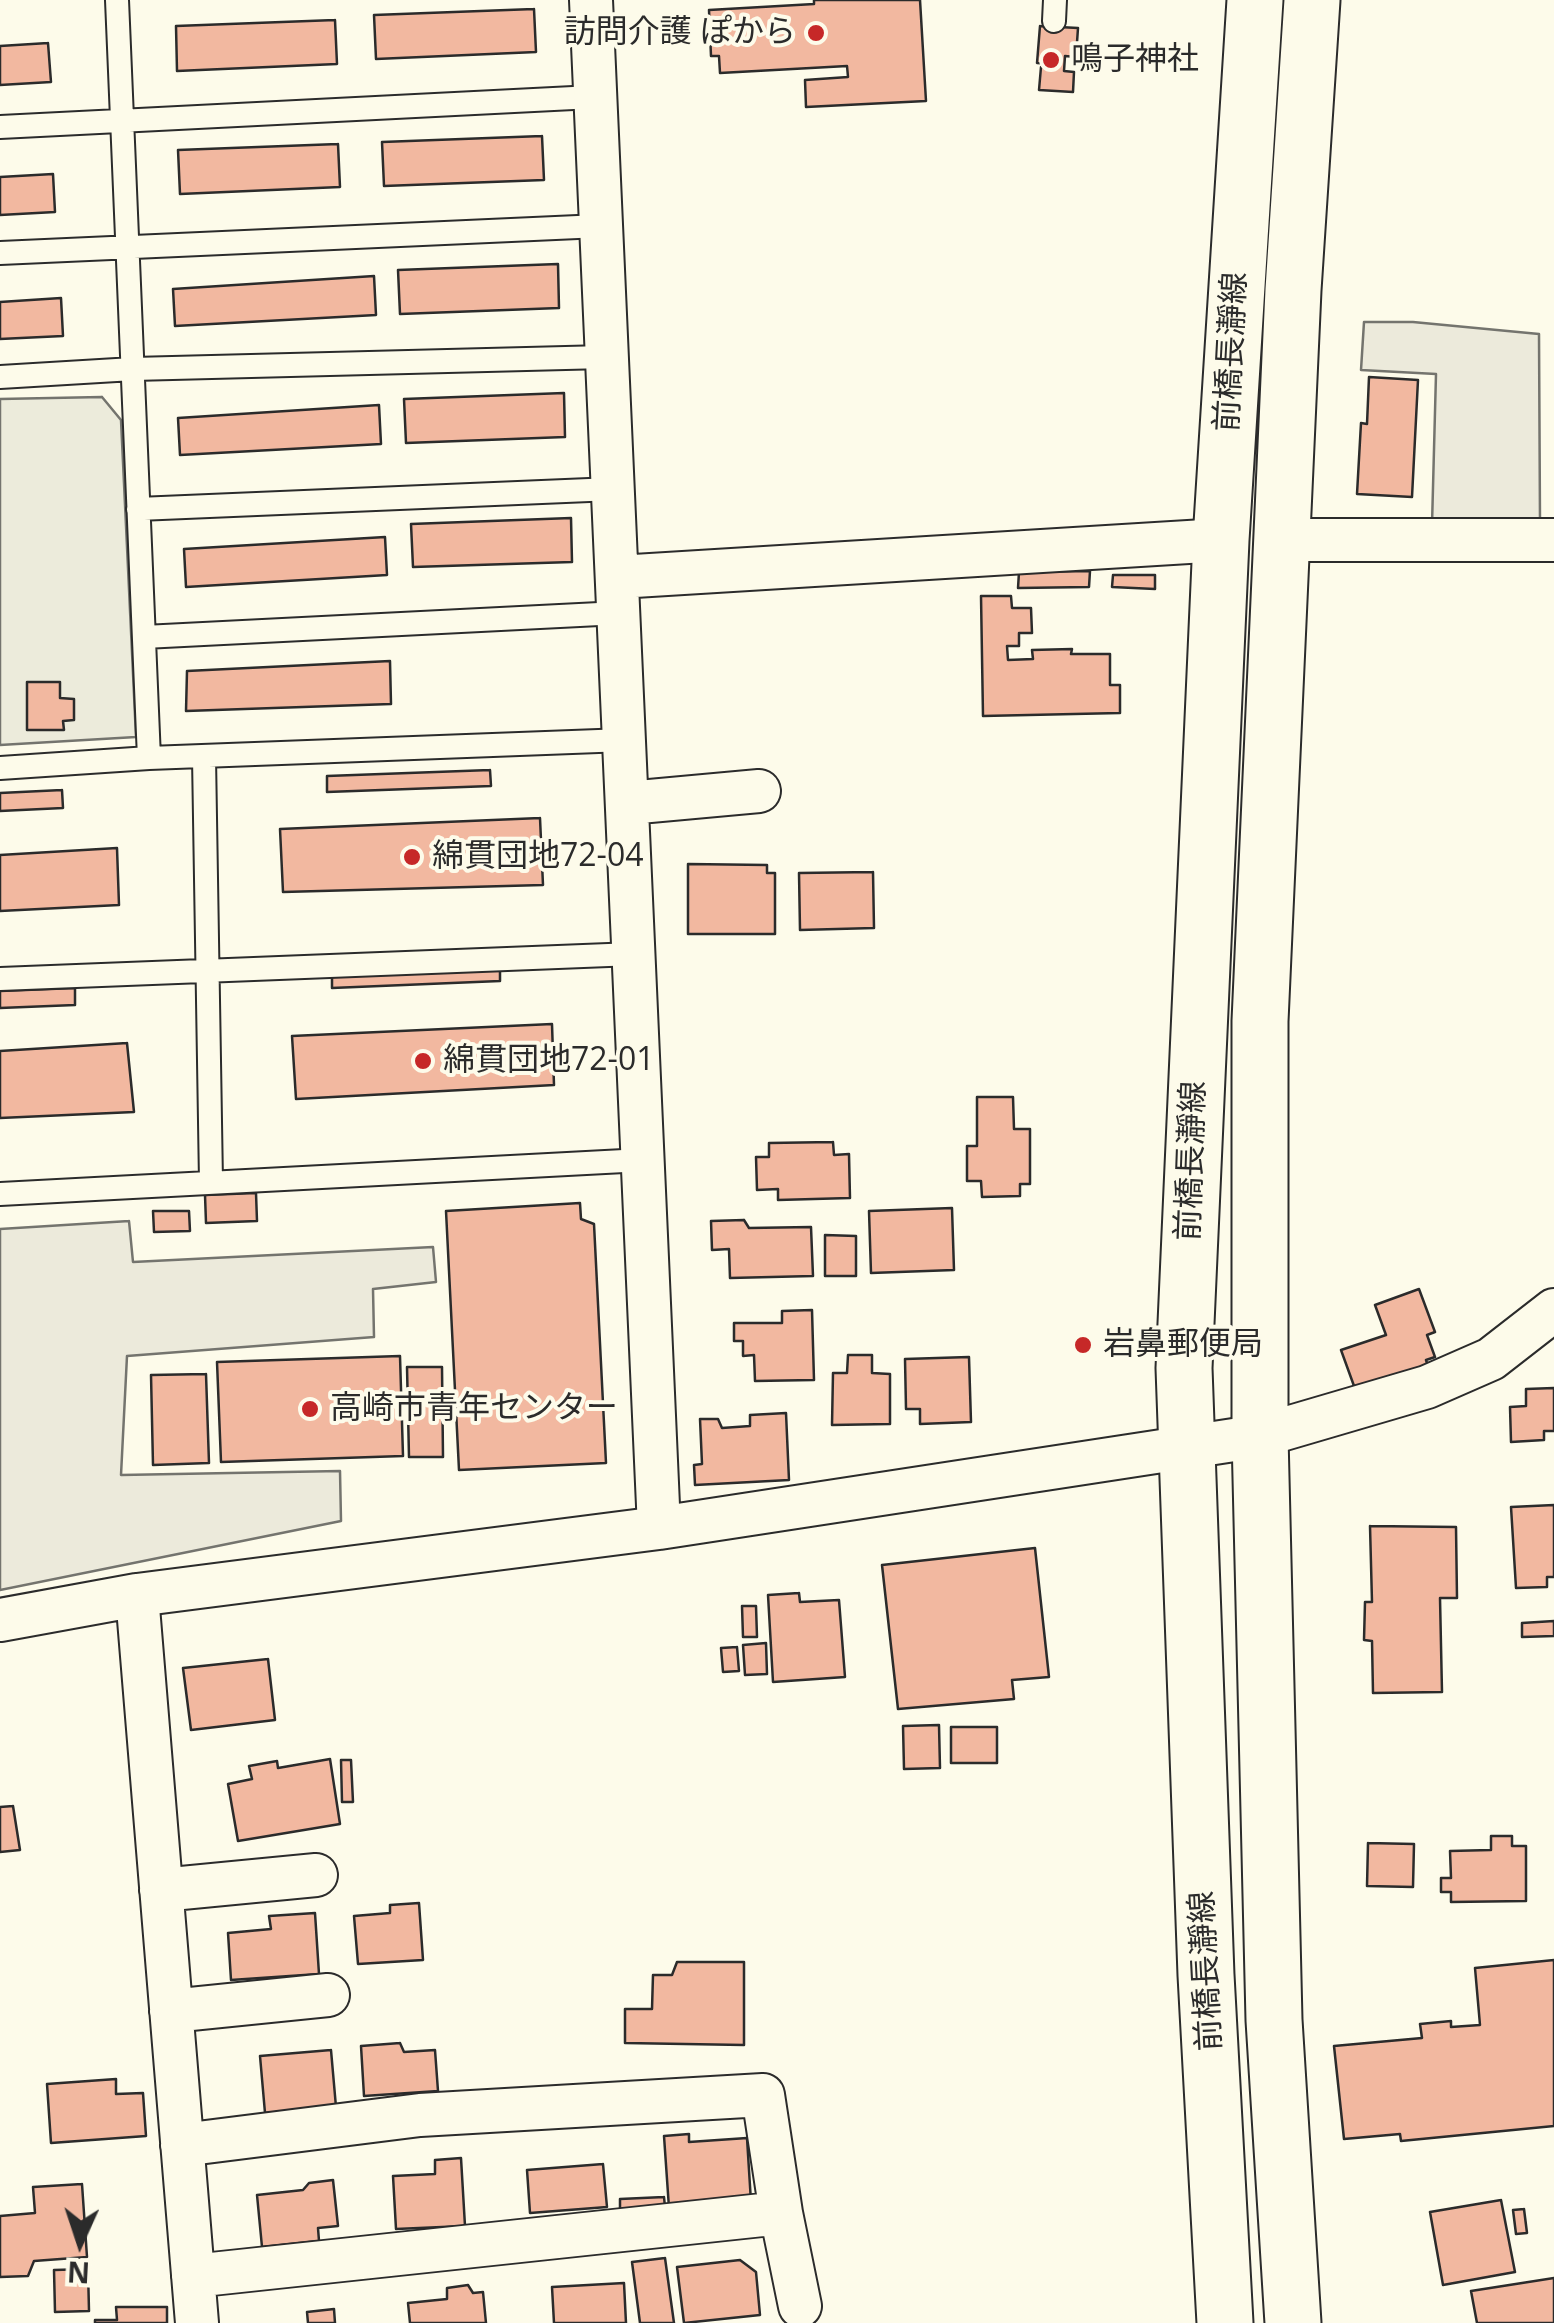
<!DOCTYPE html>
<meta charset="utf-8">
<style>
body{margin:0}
#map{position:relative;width:1554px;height:2323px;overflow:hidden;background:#fdfbea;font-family:"Open Sans",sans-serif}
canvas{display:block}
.north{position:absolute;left:30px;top:2193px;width:100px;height:100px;-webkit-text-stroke:8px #fdfbea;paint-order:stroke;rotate:183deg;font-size:28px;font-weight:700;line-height:40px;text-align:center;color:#2b2b2b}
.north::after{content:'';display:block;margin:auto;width:35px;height:45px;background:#2b2b2b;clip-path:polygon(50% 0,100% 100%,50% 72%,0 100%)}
</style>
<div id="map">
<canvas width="1554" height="2323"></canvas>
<div class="north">N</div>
</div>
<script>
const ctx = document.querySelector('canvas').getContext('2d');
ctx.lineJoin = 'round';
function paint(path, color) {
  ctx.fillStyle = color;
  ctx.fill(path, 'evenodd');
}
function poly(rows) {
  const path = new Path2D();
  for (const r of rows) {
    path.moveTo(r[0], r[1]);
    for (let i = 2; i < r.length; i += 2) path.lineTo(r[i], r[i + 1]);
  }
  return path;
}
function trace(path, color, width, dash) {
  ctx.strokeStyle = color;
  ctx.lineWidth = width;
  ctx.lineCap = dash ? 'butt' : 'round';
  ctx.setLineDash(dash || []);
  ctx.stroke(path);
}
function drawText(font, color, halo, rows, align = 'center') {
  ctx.font = font + ' "Open Sans","Noto Sans JP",sans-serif';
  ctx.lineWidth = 8;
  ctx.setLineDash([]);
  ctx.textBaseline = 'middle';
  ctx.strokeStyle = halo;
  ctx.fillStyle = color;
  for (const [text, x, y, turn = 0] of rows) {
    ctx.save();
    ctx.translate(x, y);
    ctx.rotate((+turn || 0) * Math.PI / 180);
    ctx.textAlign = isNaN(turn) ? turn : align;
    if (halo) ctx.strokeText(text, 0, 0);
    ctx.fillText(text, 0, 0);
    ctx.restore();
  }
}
const green = poly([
 [102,397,121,420,136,737,0,745,0,399,102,397]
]);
const parking = poly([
 [1364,322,1413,322,1539,334,1540,522,1432,525,1436,374,1361,370,1364,322],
 [129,1221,133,1262,433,1247,436,1282,373,1289,374,1337,127,1356,121,1475,340,1471,341,1521,0,1590,0,1229,129,1221]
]);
const building = poly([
 [814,0,920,0,926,101,806,107,805,80,848,77,847,66,720,73,719,56,711,56,709,10,814,4,814,0],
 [534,9,536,52,376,59,374,15,534,9],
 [335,20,337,64,177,71,176,26,335,20],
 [1040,26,1078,28,1076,57,1065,56,1064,71,1074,72,1073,92,1039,90,1041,67,1051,67,1051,64,1037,63,1040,26],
 [48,43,51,82,0,85,0,46,48,43],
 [542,136,544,180,384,186,382,142,542,136],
 [338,144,340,187,180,194,178,150,338,144],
 [53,174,55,212,0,215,0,177,53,174],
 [558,264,559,308,400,314,398,270,558,264],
 [374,276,376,315,175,326,173,289,374,276],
 [61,298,63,336,0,339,0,302,61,298],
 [1369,377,1418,380,1412,497,1357,494,1361,423,1367,424,1369,377],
 [564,393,565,437,406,443,404,399,564,393],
 [379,405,381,444,180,455,178,418,379,405],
 [571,518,572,562,413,567,411,524,571,518],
 [385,537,387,575,186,587,184,549,385,537],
 [1090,571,1089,587,1018,588,1019,572,1090,571],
 [1113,575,1155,575,1155,589,1112,587,1113,575],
 [981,596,1011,596,1012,608,1031,608,1032,633,1019,633,1019,646,1007,646,1008,660,1033,659,1032,650,1072,649,1071,654,1110,654,1110,685,1120,685,1120,713,983,716,981,596],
 [390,661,391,704,186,711,187,671,390,661],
 [27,682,60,682,60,698,74,699,74,720,63,721,64,730,27,730,27,682],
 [490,770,491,786,327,792,327,776,490,770],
 [62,790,63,808,0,811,0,793,62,790],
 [540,818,543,885,283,892,280,829,540,818],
 [117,848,119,905,0,911,0,855,117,848],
 [688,864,767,865,767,873,775,873,775,934,688,934,688,864],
 [873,872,874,928,800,930,799,873,873,872],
 [500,968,500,981,332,988,332,975,500,968],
 [75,988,75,1005,0,1008,0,991,75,988],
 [552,1024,554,1085,296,1099,292,1036,552,1024],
 [127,1043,134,1112,0,1118,0,1051,127,1043],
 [977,1097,1013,1097,1014,1129,1030,1129,1030,1184,1020,1184,1020,1196,982,1197,981,1181,967,1181,967,1146,977,1146,977,1097],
 [833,1142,834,1155,849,1154,850,1198,778,1200,778,1189,757,1190,756,1157,769,1157,769,1143,833,1142],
 [256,1193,257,1221,206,1223,205,1195,256,1193],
 [580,1203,581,1219,594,1224,606,1463,459,1470,446,1211,580,1203],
 [952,1208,954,1270,871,1273,869,1211,952,1208],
 [153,1211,189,1211,190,1231,154,1232,153,1211],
 [744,1220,749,1228,811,1227,813,1276,730,1278,729,1249,712,1250,711,1221,744,1220],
 [825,1235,856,1236,856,1276,825,1276,825,1235],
 [1419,1289,1435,1332,1427,1335,1435,1357,1426,1360,1430,1372,1358,1397,1341,1350,1386,1335,1375,1305,1419,1289],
 [812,1310,814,1380,755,1381,754,1355,743,1356,743,1341,734,1341,734,1323,782,1323,782,1311,812,1310],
 [848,1355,872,1355,872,1373,890,1374,890,1424,832,1425,833,1373,847,1373,848,1355],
 [400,1356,403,1456,221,1462,217,1362,400,1356],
 [969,1357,971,1422,920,1424,920,1409,906,1409,905,1359,969,1357],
 [407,1367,442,1367,443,1457,409,1457,407,1367],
 [206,1374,209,1463,153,1465,151,1375,206,1374],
 [1554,1388,1554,1431,1544,1431,1544,1440,1511,1442,1510,1407,1526,1406,1526,1389,1554,1388],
 [786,1413,789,1480,695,1485,694,1465,702,1464,700,1419,718,1419,722,1428,750,1426,750,1415,786,1413],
 [1554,1505,1554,1577,1547,1577,1547,1587,1516,1588,1511,1507,1554,1505],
 [1370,1526,1456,1527,1457,1598,1440,1598,1442,1692,1373,1693,1372,1641,1364,1640,1365,1602,1372,1602,1370,1526],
 [1035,1548,1049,1677,1012,1680,1014,1699,898,1709,882,1565,1035,1548],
 [799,1593,800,1602,839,1600,845,1677,773,1682,768,1595,799,1593],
 [742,1606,756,1606,757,1637,743,1637,742,1606],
 [1554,1621,1554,1636,1522,1637,1522,1623,1554,1621],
 [766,1643,767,1674,745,1675,743,1645,766,1643],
 [737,1647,739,1671,723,1672,721,1648,737,1647],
 [268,1659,275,1720,191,1730,183,1668,268,1659],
 [939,1725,940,1768,904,1769,903,1726,939,1725],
 [951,1727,997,1727,997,1763,951,1763,951,1727],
 [330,1759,340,1824,238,1841,228,1784,252,1779,249,1766,277,1761,278,1768,330,1759],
 [341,1760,351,1760,353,1802,342,1802,341,1760],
 [13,1806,20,1850,0,1852,0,1807,13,1806],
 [1491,1836,1512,1836,1512,1846,1526,1846,1526,1901,1451,1902,1451,1892,1441,1892,1441,1878,1451,1878,1450,1851,1491,1850,1491,1836],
 [1368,1843,1414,1844,1413,1887,1367,1886,1368,1843],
 [419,1903,423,1960,358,1964,354,1916,390,1913,390,1905,419,1903],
 [315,1913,319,1974,231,1980,228,1933,271,1929,269,1916,315,1913],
 [1554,1960,1554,2126,1401,2141,1400,2134,1344,2139,1334,2046,1422,2038,1420,2024,1451,2021,1451,2027,1480,2025,1475,1968,1554,1960],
 [677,1962,744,1962,744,2045,625,2043,625,2009,652,2009,653,1975,672,1975,677,1962],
 [400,2043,404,2052,435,2050,438,2091,364,2096,361,2046,400,2043],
 [331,2050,336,2107,265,2113,260,2056,331,2050],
 [116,2079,116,2094,143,2093,146,2136,51,2143,47,2084,116,2079],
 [689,2134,689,2142,747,2138,751,2202,669,2208,664,2136,689,2134],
 [461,2158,465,2226,396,2229,393,2176,435,2174,435,2160,461,2158],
 [603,2164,607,2207,530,2213,527,2170,603,2164],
 [333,2180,338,2226,318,2228,319,2241,262,2247,257,2195,303,2190,309,2183,333,2180],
 [82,2184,87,2257,34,2261,28,2276,0,2277,0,2216,35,2213,33,2187,82,2184],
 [664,2197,665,2207,620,2210,620,2199,664,2197],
 [1501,2200,1515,2272,1443,2285,1430,2212,1501,2200],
 [1524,2209,1527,2233,1516,2234,1513,2210,1524,2209],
 [665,2258,674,2323,640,2323,632,2262,665,2258],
 [740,2260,756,2272,760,2315,684,2323,677,2267,740,2260],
 [88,2269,89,2311,55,2312,54,2270,88,2269],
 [1554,2278,1554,2323,1477,2323,1471,2291,1554,2278],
 [624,2283,626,2323,554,2323,552,2287,624,2283],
 [468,2285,473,2293,483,2292,486,2323,410,2323,408,2303,447,2299,447,2288,468,2285],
 [116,2307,167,2307,167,2323,95,2323,95,2320,117,2320,116,2307],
 [334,2309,335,2323,308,2323,307,2312,334,2309]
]);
const lane = poly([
 [117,0,149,758],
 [1054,21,1055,0],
 [0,127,593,97],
 [0,253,600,226],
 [0,377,133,369,605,357],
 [138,509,613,489],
 [144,637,619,613],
 [204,757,211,1182],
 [0,768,149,758,625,740],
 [0,979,634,954],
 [0,1194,643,1160]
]);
const street = poly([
 [591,0,659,1528],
 [1282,540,1554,540],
 [618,577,1221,540],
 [628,803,759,791],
 [137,1595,197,2323],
 [0,1620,137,1595,659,1528,1260,1436,1427,1387,1491,1359,1554,1310],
 [161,1890,316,1875],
 [171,2011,328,1995],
 [182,2145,420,2115,763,2095,781,2213],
 [193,2276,781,2213,800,2306]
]);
const primary = poly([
 [1225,2323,1206,1975,1184,1368,1221,540,1255,0],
 [1293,2323,1274,2020,1260,1436,1260,1021,1293,290,1312,0]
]);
const markers = [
 [816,33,10,"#c62828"],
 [1051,60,10,"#c62828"],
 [412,857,10,"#c62828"],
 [423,1061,10,"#c62828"],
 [1083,1345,10,"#c62828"],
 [310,1409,10,"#c62828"]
];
const poiNames = [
 ["訪問介護 ぽから",796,33,"right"],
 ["鳴子神社",1071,60],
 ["綿貫団地72-04",432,857],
 ["綿貫団地72-01",443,1061],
 ["岩鼻郵便局",1103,1345],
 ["高崎市青年センター",330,1409]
];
const streetNames = [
 ["前橋長瀞線",1232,352,-87],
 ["前橋長瀞線",1192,1161,-88],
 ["前橋長瀞線",1207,1971,-93]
];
paint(green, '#ecebdb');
trace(green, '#74746e', 2.5);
paint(parking, '#eceadb');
trace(parking, '#74746e', 2.5);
paint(building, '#f2b8a0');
trace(building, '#2b2b2b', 2.5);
trace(lane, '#2b2b2b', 26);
trace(street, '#2b2b2b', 46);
trace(primary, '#2b2b2b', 59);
trace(lane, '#fdfbea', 22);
trace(street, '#fdfbea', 42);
trace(primary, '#fdfbea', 55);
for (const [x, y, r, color] of markers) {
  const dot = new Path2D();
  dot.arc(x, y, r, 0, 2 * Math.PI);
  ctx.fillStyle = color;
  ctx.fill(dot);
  trace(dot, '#fdfbea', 4);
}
drawText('32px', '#2b2b2b', '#fdfbea', poiNames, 'left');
drawText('32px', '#2b2b2b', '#fdfbea', streetNames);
</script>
